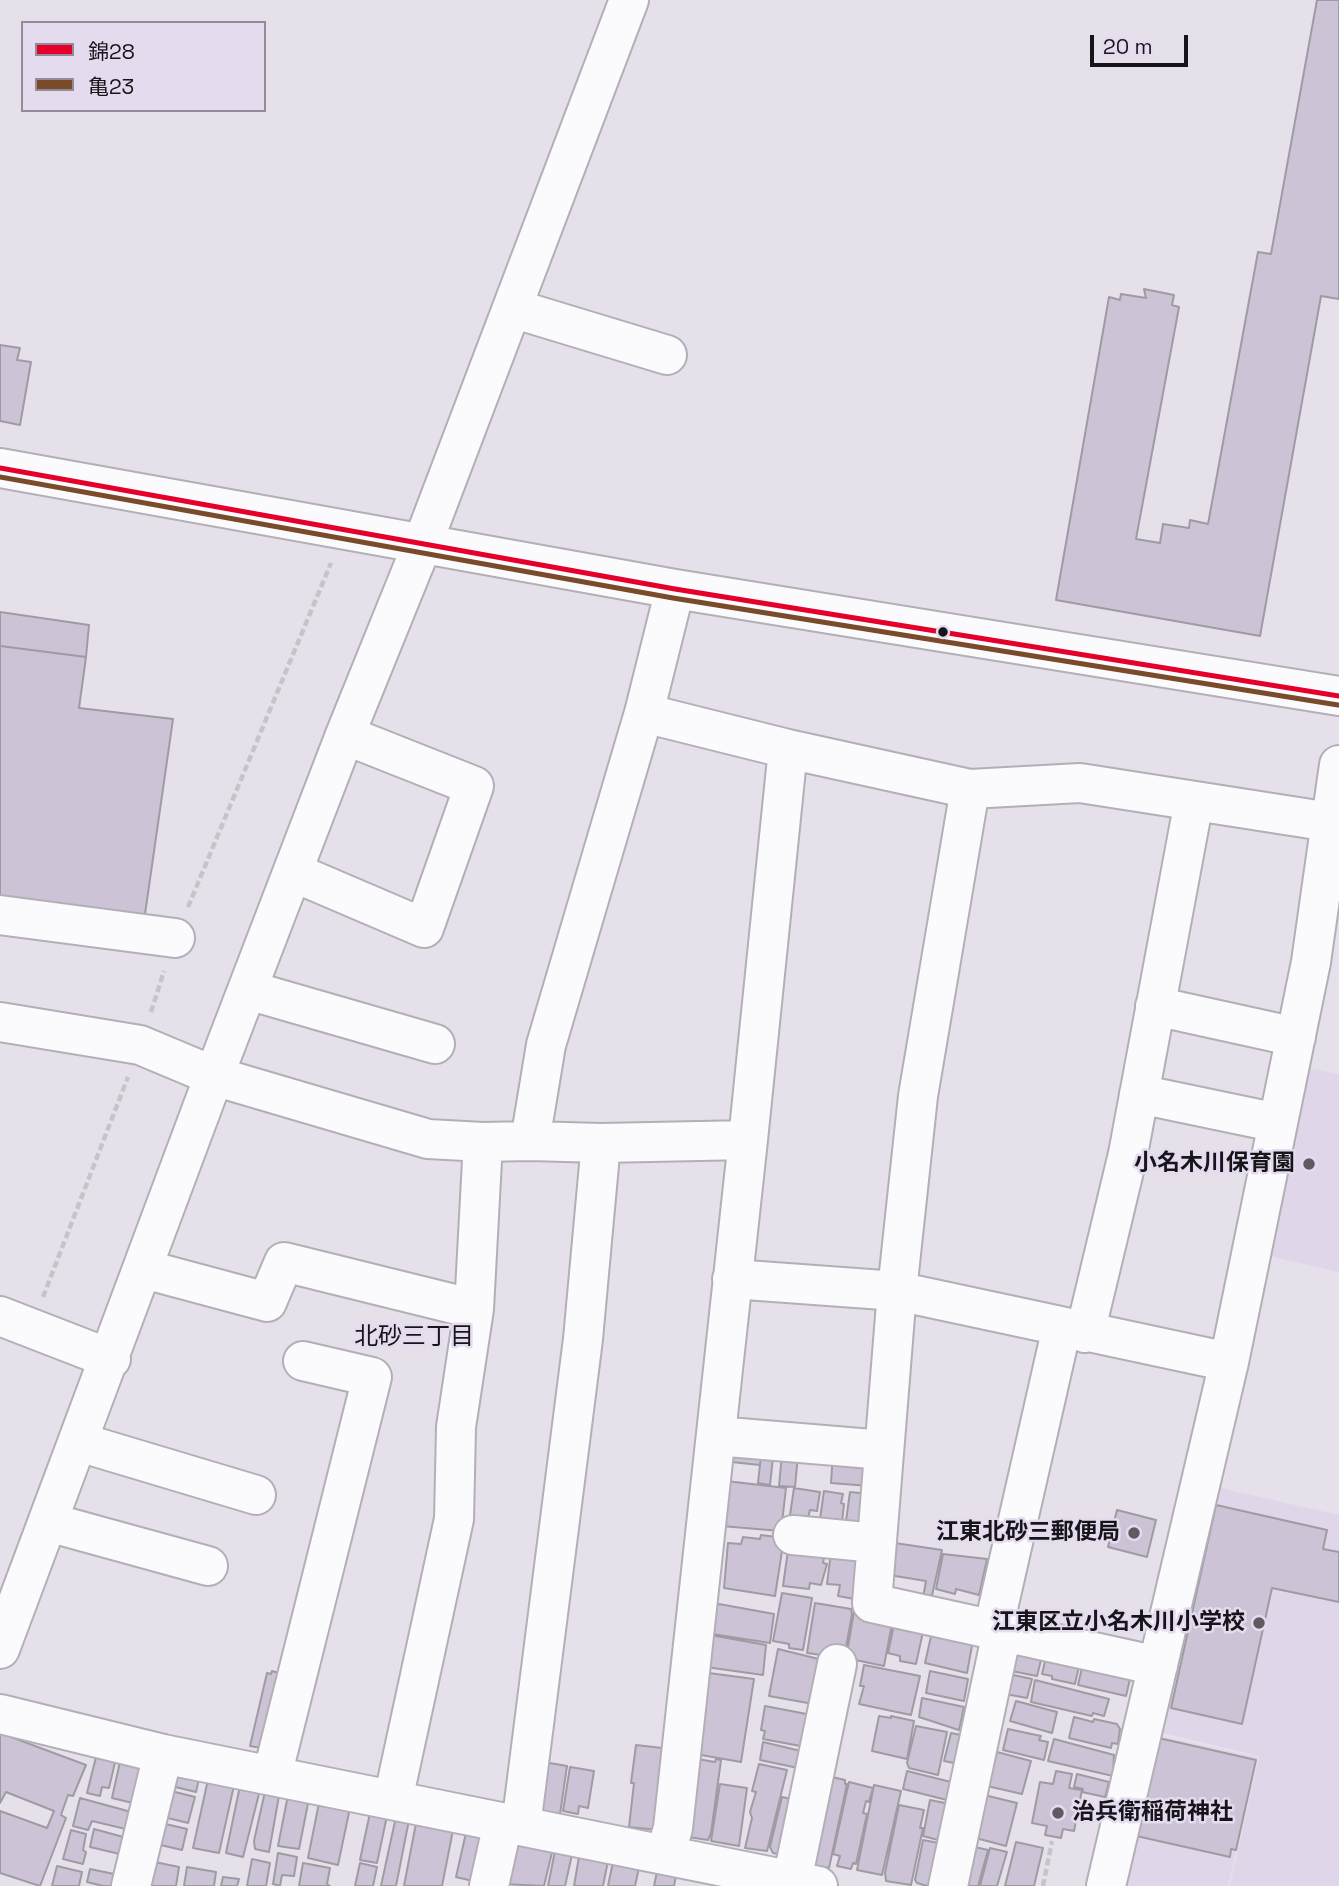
<!DOCTYPE html>
<meta charset="utf-8">
<style>
body{margin:0}
#map{position:relative;width:1339px;height:1886px;overflow:hidden;background:#e5e0ea;font-family:"Space Grotesk","Noto Sans JP",sans-serif}
canvas{display:block}
.legend{position:absolute;left:21px;top:21px;width:245px;height:91px;box-sizing:border-box;background:#e4dcee;border:2px solid #928c99;margin:0;padding:9px 12px;list-style:none;font-size:21px;color:#17141a}
.legend li{display:flex;align-items:center;gap:14px;height:35px}
.legend b{width:35px;border:2px solid #928c99}
.scale{position:absolute;left:1090px;top:35px;width:98px;height:32px;box-sizing:border-box;border:4px solid #17141a;border-top:0;padding-left:9px;font-size:21px;line-height:24px;white-space:nowrap;color:#17141a;-webkit-text-stroke:5px #e4dcee;paint-order:stroke}
</style>
<div id="map">
<canvas width="1339" height="1886"></canvas>
<ul class="legend">
<li><b style="height:9px;background:#e4002b"></b>錦28</li>
<li><b style="height:9px;background:#7a4b2a"></b>亀23</li>
</ul>
<div class="scale">20 m</div>
</div>
<script>
const ctx = document.querySelector('canvas').getContext('2d');
ctx.lineJoin = 'round';
function paint(path, color) {
  ctx.fillStyle = color;
  ctx.fill(path, 'evenodd');
}
function poly(rows) {
  const path = new Path2D();
  for (const r of rows) {
    path.moveTo(r[0], r[1]);
    for (let i = 2; i < r.length; i += 2) path.lineTo(r[i], r[i + 1]);
  }
  return path;
}
function trace(path, color, width, dash) {
  ctx.strokeStyle = color;
  ctx.lineWidth = width;
  ctx.lineCap = dash ? 'butt' : 'round';
  ctx.setLineDash(dash || []);
  ctx.stroke(path);
}
function drawText(font, color, halo, rows, align = 'center') {
  ctx.font = font + ' "Space Grotesk","Noto Sans JP",sans-serif';
  ctx.lineWidth = 5;
  ctx.setLineDash([]);
  ctx.textBaseline = 'middle';
  ctx.strokeStyle = halo;
  ctx.fillStyle = color;
  for (const [text, x, y, turn = 0] of rows) {
    ctx.save();
    ctx.translate(x, y);
    ctx.rotate((+turn || 0) * Math.PI / 180);
    ctx.textAlign = isNaN(turn) ? turn : align;
    if (halo) ctx.strokeText(text, 0, 0);
    ctx.fillText(text, 0, 0);
    ctx.restore();
  }
}
const built = poly([
 [1301,1067,1339,1074,1339,1272,1260,1254],
 [1211,1486,1339,1515,1339,1886,1230,1886,1259,1756,1155,1731],
 [1154,1735,1257,1757,1228,1886,1121,1886]
]);
const building = poly([
 [1317,0,1339,0,1339,299,1321,296,1260,636,1056,600,1109,297,1120,300,1121,294,1146,298,1144,289,1174,295,1172,305,1179,307,1136,539,1160,543,1163,524,1189,528,1190,520,1208,524,1258,252,1271,254,1317,0],
 [0,345,20,348,17,360,31,362,20,425,0,421,0,345],
 [0,612,89,625,86,657,0,646,0,612],
 [0,646,86,657,79,708,173,719,144,921,0,899,0,646],
 [762,1444,760,1465,722,1461,762,1444],
 [762,1446,774,1448,770,1485,758,1483,762,1446],
 [833,1452,879,1460,869,1486,831,1483,833,1452],
 [782,1454,798,1455,795,1487,779,1486,782,1454],
 [726,1481,786,1488,781,1531,721,1526,726,1481],
 [794,1488,820,1492,817,1511,810,1510,808,1518,790,1515,794,1488],
 [824,1491,843,1494,841,1503,844,1504,842,1522,820,1519,824,1491],
 [850,1492,869,1494,864,1525,846,1521,850,1492],
 [1216,1505,1327,1530,1323,1549,1339,1552,1339,1602,1272,1588,1242,1724,1171,1708,1216,1505],
 [1117,1510,1156,1520,1147,1557,1108,1547,1117,1510],
 [761,1535,784,1538,775,1596,724,1588,728,1543,741,1544,743,1537,760,1539,761,1535],
 [888,1542,942,1550,931,1600,923,1598,926,1581,883,1574,888,1542],
 [789,1543,826,1547,823,1563,827,1564,821,1585,810,1583,809,1589,783,1586,789,1543],
 [832,1544,874,1550,865,1601,838,1596,840,1585,827,1584,832,1544],
 [943,1554,987,1559,979,1595,956,1589,955,1594,936,1589,943,1554],
 [782,1593,812,1598,803,1650,789,1648,789,1644,773,1641,782,1593],
 [815,1603,851,1609,852,1614,844,1658,807,1653,815,1603],
 [719,1604,774,1614,770,1643,712,1634,716,1606,719,1604],
 [854,1612,894,1613,884,1666,846,1658,854,1612],
 [895,1620,924,1627,916,1664,900,1661,900,1656,888,1653,895,1620],
 [932,1632,973,1640,967,1673,925,1663,932,1632],
 [710,1635,766,1645,763,1675,706,1667,710,1635],
 [1008,1640,1044,1648,1037,1676,1001,1669,1008,1640],
 [778,1649,827,1661,819,1705,769,1696,778,1649],
 [1047,1653,1079,1666,1075,1684,1052,1679,1052,1676,1042,1674,1047,1653],
 [1084,1659,1132,1670,1126,1696,1078,1685,1084,1659],
 [864,1665,920,1676,911,1715,859,1704,864,1686,860,1686,864,1665],
 [272,1671,290,1676,267,1749,250,1746,267,1673,271,1674,272,1671],
 [930,1671,968,1679,964,1701,926,1693,930,1671],
 [701,1672,754,1679,741,1762,690,1753,701,1672],
 [999,1672,1032,1679,1027,1698,995,1692,999,1672],
 [1035,1680,1109,1699,1104,1716,1093,1713,1092,1716,1031,1702,1035,1680],
 [922,1698,964,1707,959,1730,919,1717,922,1698],
 [1016,1701,1057,1712,1052,1733,1010,1721,1016,1701],
 [765,1706,817,1716,811,1748,763,1739,765,1731,761,1730,765,1706],
 [879,1716,891,1718,891,1716,914,1721,907,1759,872,1751,879,1716],
 [1074,1717,1093,1722,1094,1719,1117,1724,1120,1729,1118,1744,1112,1743,1111,1748,1069,1738,1074,1717],
 [916,1726,947,1732,938,1775,909,1768,907,1763,916,1726],
 [1008,1729,1041,1736,1039,1740,1048,1742,1044,1760,1003,1750,1008,1729],
 [0,1733,86,1765,73,1796,68,1795,61,1815,66,1818,40,1886,0,1873,0,1811,47,1828,54,1811,6,1792,0,1803,0,1733],
 [951,1733,975,1738,969,1766,944,1761,951,1733],
 [1154,1737,1256,1760,1236,1850,1231,1849,1230,1857,1132,1835,1154,1737],
 [1054,1739,1114,1755,1113,1776,1048,1761,1054,1739],
 [763,1742,801,1751,798,1768,760,1760,763,1742],
 [636,1745,662,1748,658,1783,663,1784,658,1830,629,1827,634,1783,631,1783,636,1745],
 [98,1749,117,1754,109,1788,102,1787,100,1796,87,1793,98,1749],
 [997,1752,1031,1761,1022,1794,987,1786,997,1752],
 [121,1757,146,1762,137,1804,112,1798,121,1757],
 [692,1758,715,1762,716,1759,721,1760,711,1833,708,1840,682,1836,692,1758],
 [544,1762,567,1766,560,1814,541,1811,544,1762],
 [759,1764,787,1770,767,1851,745,1848,752,1818,750,1812,756,1792,752,1791,759,1764],
 [570,1767,594,1771,588,1808,579,1806,578,1814,563,1811,570,1767],
 [179,1769,200,1774,196,1792,167,1785,179,1769],
 [907,1771,955,1783,951,1801,903,1789,907,1771],
 [1056,1771,1072,1774,1069,1788,1082,1790,1074,1831,1063,1829,1061,1838,1045,1835,1047,1826,1032,1823,1040,1782,1053,1784,1056,1771],
 [1077,1774,1109,1782,1105,1797,1082,1792,1083,1789,1074,1787,1077,1774],
 [209,1775,235,1781,219,1853,193,1848,209,1775],
 [828,1776,845,1780,845,1784,847,1784,829,1868,814,1865,828,1776],
 [241,1781,261,1786,243,1857,226,1853,241,1781],
 [849,1782,873,1788,869,1802,866,1801,863,1813,867,1814,856,1864,853,1863,851,1869,837,1866,840,1856,833,1854,849,1782],
 [720,1784,747,1788,739,1846,711,1841,720,1784],
 [874,1785,901,1791,882,1875,857,1870,874,1785],
 [266,1787,280,1790,269,1852,255,1849,254,1841,266,1787],
 [289,1790,310,1793,299,1849,278,1846,289,1790],
 [171,1791,195,1797,188,1823,164,1817,171,1791],
 [980,1794,1017,1803,1006,1846,968,1836,980,1794],
 [782,1797,805,1802,792,1857,773,1853,770,1847,782,1797],
 [80,1798,135,1813,130,1830,92,1821,88,1830,73,1826,80,1798],
 [320,1798,351,1803,338,1865,308,1858,320,1798],
 [930,1800,955,1805,942,1841,923,1836,930,1800],
 [899,1805,924,1810,920,1828,923,1828,911,1885,886,1881,885,1873,899,1805],
 [371,1808,388,1811,377,1863,360,1860,371,1808],
 [397,1812,410,1815,396,1886,381,1886,397,1812],
 [417,1818,454,1825,442,1886,404,1886,417,1818],
 [157,1822,187,1829,182,1850,152,1843,157,1822],
 [468,1824,489,1829,477,1882,456,1877,468,1824],
 [94,1829,127,1838,124,1855,90,1847,94,1829],
 [71,1830,86,1834,83,1850,86,1852,83,1864,63,1859,71,1830],
 [514,1835,554,1844,544,1886,503,1884,514,1835],
 [923,1840,944,1844,933,1882,927,1886,917,1883,915,1880,923,1840],
 [1016,1842,1043,1848,1034,1886,1005,1886,1016,1842],
 [966,1845,988,1850,978,1886,955,1886,966,1845],
 [556,1846,573,1850,565,1886,548,1886,556,1846],
 [990,1848,1007,1852,997,1886,980,1886,990,1848],
 [580,1851,609,1856,603,1886,574,1886,580,1851],
 [278,1853,297,1857,294,1876,282,1875,280,1886,273,1884,278,1853],
 [614,1857,640,1863,635,1886,608,1886,614,1857],
 [252,1859,270,1863,266,1886,247,1886,252,1859],
 [150,1861,179,1867,176,1886,145,1886,150,1861],
 [303,1863,330,1868,327,1884,330,1886,299,1886,303,1863],
 [360,1863,377,1867,373,1886,355,1886,360,1863],
 [57,1866,82,1872,79,1886,52,1886,57,1866],
 [187,1867,216,1872,214,1886,184,1886,187,1867],
 [658,1867,677,1870,674,1886,654,1886,658,1867],
 [90,1869,119,1875,117,1886,103,1886,87,1882,90,1869],
 [223,1877,239,1879,237,1886,221,1886,223,1877]
]);
const path = poly([
 [188,907,331,563],
 [151,1012,164,971],
 [43,1297,128,1077],
 [1043,1886,1052,1841]
]);
const minor = poly([
 [512,308,667,355],
 [0,468,675,589,1339,696],
 [675,589,644,713,788,749,970,789,1080,783,1330,822],
 [970,789,918,1096,897,1291,872,1603,1158,1666],
 [293,872,424,928,474,786,345,735],
 [0,915,175,938],
 [248,990,435,1044],
 [1155,1006,1296,1037],
 [0,1022,140,1045,214,1076,428,1139,483,1142,530,1141,601,1143,748,1140],
 [1139,1094,1278,1123],
 [530,1141,546,1045,644,713],
 [144,1269,267,1302,284,1262,474,1309],
 [732,1279,897,1291,1229,1362],
 [0,1316,111,1359],
 [1085,1333,1128,1154,1194,801],
 [716,1436,884,1450],
 [79,1442,256,1495],
 [48,1522,208,1566],
 [793,1535,876,1543],
 [993,1630,1062,1327],
 [0,1649,214,1076,345,735,422,545,629,0],
 [0,1714,163,1754,818,1886],
 [272,1776,372,1377,303,1361],
 [393,1800,454,1519,456,1427,474,1309,483,1142],
 [521,1826,583,1339,601,1143],
 [665,1855,673,1828,748,1140,788,749],
 [792,1881,837,1664],
 [131,1886,163,1754],
 [489,1886,503,1823],
 [948,1886,1002,1632],
 [1106,1886,1229,1362,1311,962,1339,765]
]);
const bus1 = poly([
 [0,468,675,589,1339,696]
]);
const bus2 = poly([
 [0,477,673,598,1338,705]
]);
const markers = [
 [943,632,6,"#17141a"],
 [1309,1164,7,"#5f5b63"],
 [1134,1533,7,"#5f5b63"],
 [1259,1623,7,"#5f5b63"],
 [1058,1813,7,"#5f5b63"]
];
const poiNames = [
 ["小名木川保育園",1295,1164],
 ["江東北砂三郵便局",1120,1533],
 ["江東区立小名木川小学校",1245,1623],
 ["治兵衛稲荷神社",1072,1813,"left"]
];
const neighbourhoodNames = [
 ["北砂三丁目",414,1337]
];
paint(built, '#dfd7e9');
paint(building, '#cdc3d7');
trace(building, '#9f9ba3', 2);
trace(minor, '#b3afb7', 42);
trace(path, '#c5c5c7', 4.5, [7, 3.5]);
trace(minor, '#fbfafc', 38);
trace(bus1, '#e4002b', 5);
trace(bus2, '#7a4b2a', 5);
for (const [x, y, r, color] of markers) {
  const dot = new Path2D();
  dot.arc(x, y, r, 0, 2 * Math.PI);
  ctx.fillStyle = color;
  ctx.fill(dot);
  trace(dot, '#e4dcee', 2.5);
}
drawText('bold 23px', '#17141a', '#e4dcee', poiNames, 'right');
drawText('24px', '#17141a', '#e4dcee', neighbourhoodNames);
</script>
